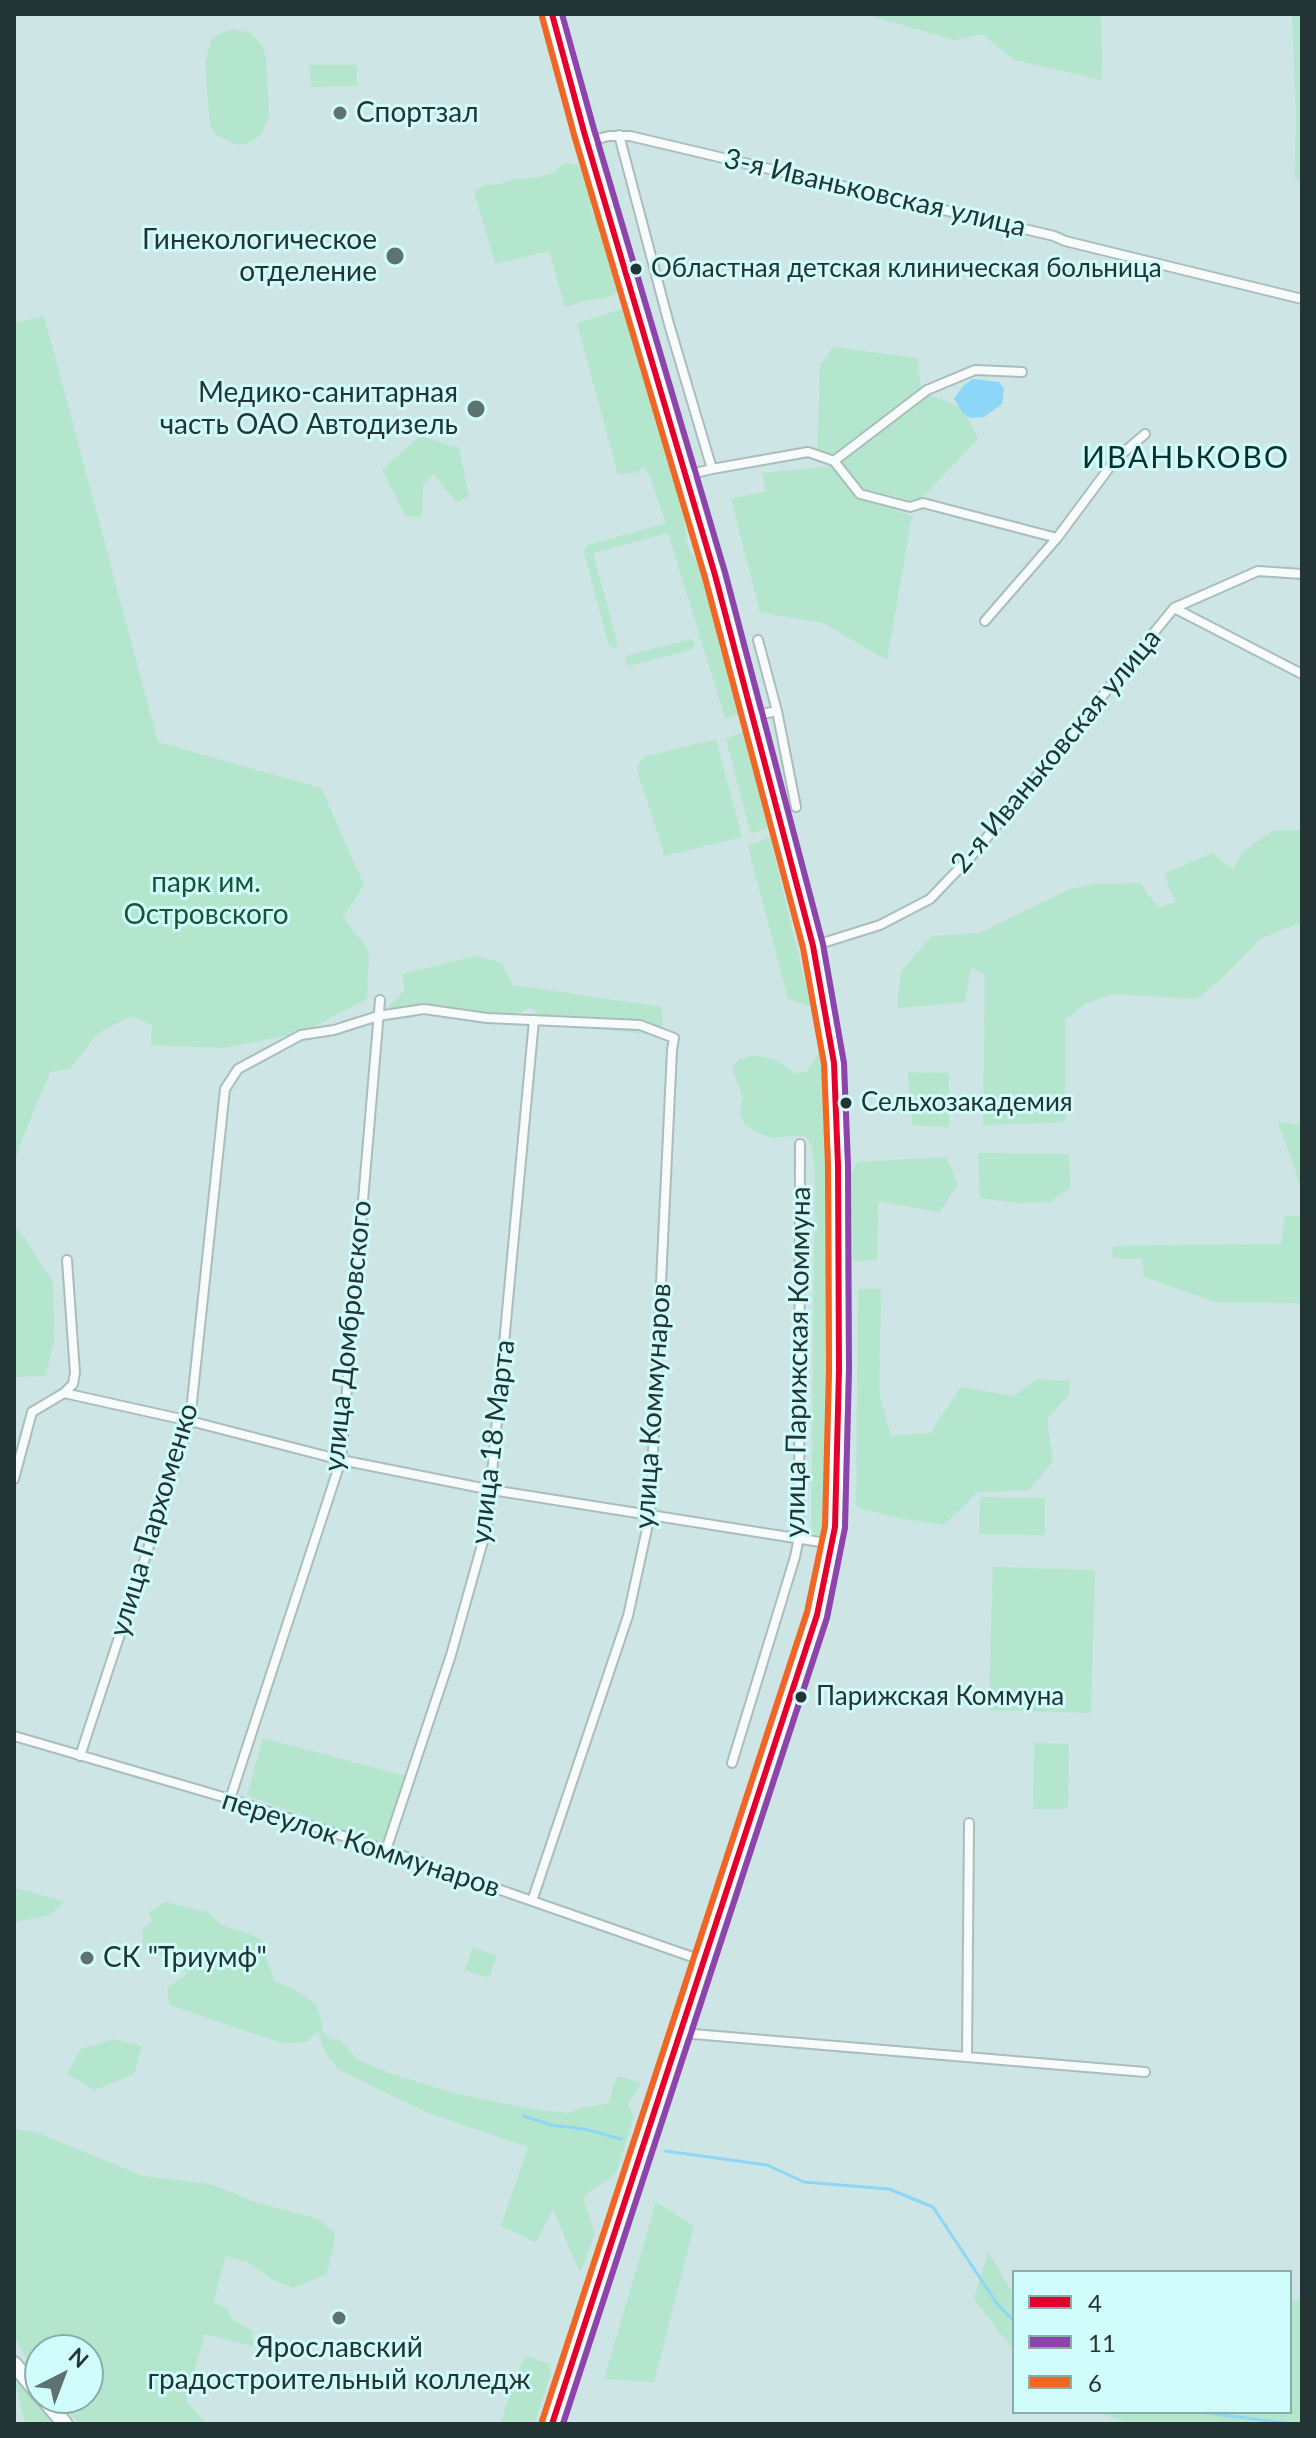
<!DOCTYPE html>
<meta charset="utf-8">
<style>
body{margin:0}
#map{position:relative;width:1316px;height:2438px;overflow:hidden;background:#cde5e4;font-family:Lato,sans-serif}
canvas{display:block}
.frame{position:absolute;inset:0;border:16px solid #223433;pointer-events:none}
.legend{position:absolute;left:1012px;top:2270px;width:280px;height:144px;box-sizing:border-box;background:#d0fdfb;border:2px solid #8aadab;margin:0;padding:10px 14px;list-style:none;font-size:24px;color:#223433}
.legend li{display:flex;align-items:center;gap:16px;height:40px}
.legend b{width:40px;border:2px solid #8aadab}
.north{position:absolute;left:24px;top:2334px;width:80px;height:80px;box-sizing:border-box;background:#d0fdfb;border:2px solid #8aadab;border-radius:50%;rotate:42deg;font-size:22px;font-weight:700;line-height:32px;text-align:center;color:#223433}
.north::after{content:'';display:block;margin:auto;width:28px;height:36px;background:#5e7271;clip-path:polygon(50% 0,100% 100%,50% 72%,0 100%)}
</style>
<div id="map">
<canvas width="1316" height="2438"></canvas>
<div class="frame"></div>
<ul class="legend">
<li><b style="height:10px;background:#e4002b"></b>4</li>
<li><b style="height:10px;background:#8e44ad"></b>11</li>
<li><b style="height:10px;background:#f26522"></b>6</li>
</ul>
<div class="north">N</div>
</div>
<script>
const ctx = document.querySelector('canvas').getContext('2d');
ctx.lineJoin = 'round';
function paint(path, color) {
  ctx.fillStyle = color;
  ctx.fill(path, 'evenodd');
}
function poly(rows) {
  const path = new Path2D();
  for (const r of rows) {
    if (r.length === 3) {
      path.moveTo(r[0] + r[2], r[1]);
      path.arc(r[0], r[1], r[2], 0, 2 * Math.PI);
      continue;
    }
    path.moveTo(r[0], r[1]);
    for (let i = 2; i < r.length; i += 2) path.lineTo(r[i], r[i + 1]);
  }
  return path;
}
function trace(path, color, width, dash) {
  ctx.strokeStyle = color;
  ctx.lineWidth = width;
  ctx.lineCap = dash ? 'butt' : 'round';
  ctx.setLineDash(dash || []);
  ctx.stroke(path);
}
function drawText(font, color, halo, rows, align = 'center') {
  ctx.font = font + ' Lato,sans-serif';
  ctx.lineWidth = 6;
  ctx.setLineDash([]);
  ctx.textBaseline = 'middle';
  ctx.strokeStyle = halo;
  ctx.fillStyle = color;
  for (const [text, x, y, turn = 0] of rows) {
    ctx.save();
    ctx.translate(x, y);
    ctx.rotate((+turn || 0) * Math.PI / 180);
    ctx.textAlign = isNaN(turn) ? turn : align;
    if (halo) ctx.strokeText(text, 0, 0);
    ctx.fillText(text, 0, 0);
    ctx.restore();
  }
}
const green = poly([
 [864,14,1101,14,1102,80,1014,60,982,34,954,40],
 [1292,14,1302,14,1302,180,1295,179,1296,113],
 [234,29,251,33,262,46,266,58,269,115,261,135,250,142,238,145,216,135,210,126,205,61,211,41,219,34],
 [309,65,357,65,357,86,311,87],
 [565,163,578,165,584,176,592,200,590,208,600,223,620,291,610,297,584,301,565,307,549,251,495,264,474,191,484,185,499,184,514,179,536,178,553,173],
 [621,309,626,309,629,314,679,490,688,547,700,566,744,714,725,718,668,533,593,553,618,646,616,649,609,646,584,551,586,546,666,523,649,474,643,467,636,473,618,474,577,324],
 [44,316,158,742,321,788,364,885,343,917,369,951,367,999,304,1032,224,1048,151,1045,152,1025,131,1016,97,1034,70,1069,50,1072,23,1137,14,1165,14,323],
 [833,347,917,358,921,389,833,455,817,457,820,365],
 [219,394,10],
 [930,395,963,408,978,439,918,502,862,488,840,462],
 [420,436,459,448,469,496,457,503,434,474,423,484,422,517,405,516,382,470],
 [833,466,857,497,912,516,887,660,823,623,760,612,731,499,766,491,762,473],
 [691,639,695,643,693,649,633,665,627,665,625,660,629,655],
 [745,731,768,828,751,834,726,739],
 [716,739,742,837,665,856,637,770,639,763,645,757],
 [1274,830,1302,830,1302,922,1260,939,1220,980,1197,999,1112,994,1085,1004,1065,1019,1065,1122,983,1125,985,975,971,968,965,1002,897,1008,901,971,932,936,980,933,1069,889,1095,884,1140,883,1158,908,1175,902,1164,874,1212,853,1233,870,1242,852],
 [770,837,811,1007,788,999,748,846],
 [476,956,502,963,513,985,662,1007,663,1036,545,1023,531,1007,512,1017,424,1010,409,1019,394,1016,387,1008,405,990,402,974],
 [823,1052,828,1065,831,1148,826,1527,823,1535,812,1533,811,1521,815,1171,812,1147,805,1135,772,1138,756,1132,745,1124,740,1114,743,1098,732,1068,739,1059,753,1056,772,1058,796,1074,807,1071,818,1054],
 [908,1072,949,1073,949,1127,912,1125],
 [1278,1122,1302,1125,1302,1196,1296,1172],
 [978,1153,1069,1154,1070,1188,1049,1202,1017,1203,980,1198],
 [946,1157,958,1185,939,1212,878,1201,877,1260,853,1261,851,1174,857,1162],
 [1285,1216,1302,1216,1302,1303,1215,1302,1144,1277,1142,1259,1112,1258,1113,1246,1281,1244],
 [14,1226,25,1238,53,1283,54,1340,46,1376,14,1377],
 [858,1289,881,1289,879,1394,891,1436,930,1433,961,1387,1014,1396,1037,1379,1070,1381,1069,1395,1047,1419,1053,1461,1029,1490,978,1492,944,1525,893,1517,856,1507],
 [980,1497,1045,1498,1045,1535,979,1534],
 [993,1567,1095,1570,1091,1713,989,1710],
 [263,1738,406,1776,384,1845,247,1795],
 [1034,1743,1069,1744,1068,1809,1033,1809],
 [14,1888,25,1890,65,1902,50,1915,14,1922],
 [166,1902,207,1912,221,1925,260,1938,274,1981,295,1990,316,2004,323,2027,321,2029,331,2040,339,2039,358,2060,389,2073,453,2093,530,2109,568,2113,585,2107,608,2104,617,2076,641,2083,628,2104,634,2116,616,2173,583,2197,595,2234,580,2273,553,2209,536,2242,501,2226,528,2147,428,2113,338,2069,325,2052,318,2032,305,2042,282,2043,170,2005,167,1988,187,1974,180,1964,143,1949,143,1929,152,1921,149,1912],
 [473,1947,497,1956,489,1978,465,1970],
 [114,2039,142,2046,134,2074,95,2090,67,2074,81,2049],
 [14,2129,36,2132,143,2176,211,2184,258,2203,318,2219,335,2233,334,2245,326,2275,293,2288,273,2280,250,2263,226,2256,213,2302,227,2308,232,2320,252,2330,253,2346,205,2334,186,2401,207,2424,79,2424,55,2398,88,2398,88,2350,40,2350,40,2380,29,2364,14,2335],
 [656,2202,694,2226,654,2382,604,2379],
 [988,2252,1014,2295,1014,2351,974,2299],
 [1302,2297,1302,2424,1130,2424,1098,2412,1290,2412,1290,2303],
 [528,2356,549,2364,551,2374,534,2424,500,2424,523,2360],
 [14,2376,47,2414,57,2424,25,2424]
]);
const water = poly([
 [973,379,999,382,1004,389,1002,404,984,417,971,418,964,414,954,399,963,386]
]);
const stream = poly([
 [524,2116,551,2125,584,2129,621,2139],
 [665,2151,767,2165,804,2182,889,2189,933,2207,998,2305,1014,2321],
 [1200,2412,1293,2424]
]);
const street = poly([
 [619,135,669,324,712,469],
 [586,142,609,136,630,136,1054,236,1065,241,1302,299],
 [834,461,860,494,910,507,923,503,1057,538],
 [687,475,712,469,808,452,834,461,927,390,975,370,1022,372],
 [1174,608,1302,674],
 [985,621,1057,538,1115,460,1145,434],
 [758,640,777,711,796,807],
 [753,716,777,711],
 [813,946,880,925,930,899,975,852,1174,608,1258,571,1302,574],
 [64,1393,73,1384,75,1373,67,1260],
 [14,1479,32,1412,64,1393,190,1421,341,1460,492,1490,833,1544],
 [14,1736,230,1799,386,1850,704,1961],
 [80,1756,190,1421,225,1089,238,1069,301,1035,334,1030,378,1016,424,1009,487,1018,640,1025,674,1038,672,1050,650,1515,628,1616,532,1901],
 [732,1763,795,1557,799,1537,800,1144],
 [230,1799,341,1460,380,1000],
 [386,1850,451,1655,487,1527,534,1020],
 [681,2033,1145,2072],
 [967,2057,969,1823]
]);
const primary = poly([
 [14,2364,40,2395],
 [43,2398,65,2424],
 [552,2424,817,1615,835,1527,839,1370,838,1165,834,1063,813,946,715,575,584,132,552,14]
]);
const bus1 = poly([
 [552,14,584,132,715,575,813,946,834,1063,838,1165,839,1370,835,1527,817,1615,552,2424]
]);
const bus2 = poly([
 [562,14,594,129,725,572,823,944,844,1063,848,1165,849,1370,845,1528,827,1618,563,2424]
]);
const bus3 = poly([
 [542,17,574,135,705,578,803,948,824,1064,828,1165,829,1370,825,1526,807,1612,542,2421]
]);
const markers = [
 [340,113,8,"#5e7271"],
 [395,256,10,"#5e7271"],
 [636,269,7,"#223433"],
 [476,409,10,"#5e7271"],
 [846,1103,7,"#223433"],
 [801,1697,7,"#223433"],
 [87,1958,8,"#5e7271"],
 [339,2318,8,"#5e7271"]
];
const busNames = [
 ["Областная детская клиническая больница",651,269],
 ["Сельхозакадемия",861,1103],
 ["Парижская Коммуна",816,1697]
];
const poiNames = [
 ["Спортзал",356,113],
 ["Гинекологическое",377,240,"right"],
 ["отделение",377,272,"right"],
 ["Медико-санитарная",458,393,"right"],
 ["часть ОАО Автодизель",458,425,"right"],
 ["СК \"Триумф\"",103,1958],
 ["Ярославский",339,2348,"center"],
 ["градостроительный колледж",339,2380,"center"]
];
const streetNames = [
 ["3-я Иваньковская улица",875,193,13],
 ["2-я Иваньковская улица",1056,751,-50],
 ["улица Домбровского",348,1336,-84],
 ["улица Парижская Коммуна",798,1362,-89],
 ["улица Коммунаров",653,1406,-86],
 ["улица 18 Марта",493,1442,-83],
 ["улица Пархоменко",154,1520,-73],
 ["переулок Коммунаров",361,1844,18]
];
const parkNames = [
 ["парк им.",206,883],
 ["Островского",206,915]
];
const neighbourhoodNames = [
 ["ИВАНЬКОВО",1186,458]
];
paint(green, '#b4e6cd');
paint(water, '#8cd6f7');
trace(stream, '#8cd6f7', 3);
trace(street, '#aabdbc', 12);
trace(primary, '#aabdbc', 18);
trace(street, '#f8fbfb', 8);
trace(primary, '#f8fbfb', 14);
trace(bus1, '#e4002b', 6);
trace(bus2, '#8e44ad', 6);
trace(bus3, '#f26522', 6);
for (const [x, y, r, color] of markers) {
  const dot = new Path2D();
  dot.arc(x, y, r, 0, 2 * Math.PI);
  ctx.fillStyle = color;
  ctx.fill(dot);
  trace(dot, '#d0fdfb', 3);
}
drawText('26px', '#223433', '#d0fdfb', busNames, 'left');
drawText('28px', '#223433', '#d0fdfb', poiNames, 'left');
drawText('28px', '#223433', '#d0fdfb', streetNames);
drawText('28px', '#155635', '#d0fdfb', parkNames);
ctx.letterSpacing = '2px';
drawText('30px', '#053131', '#d0fdfb', neighbourhoodNames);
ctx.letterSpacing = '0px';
</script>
